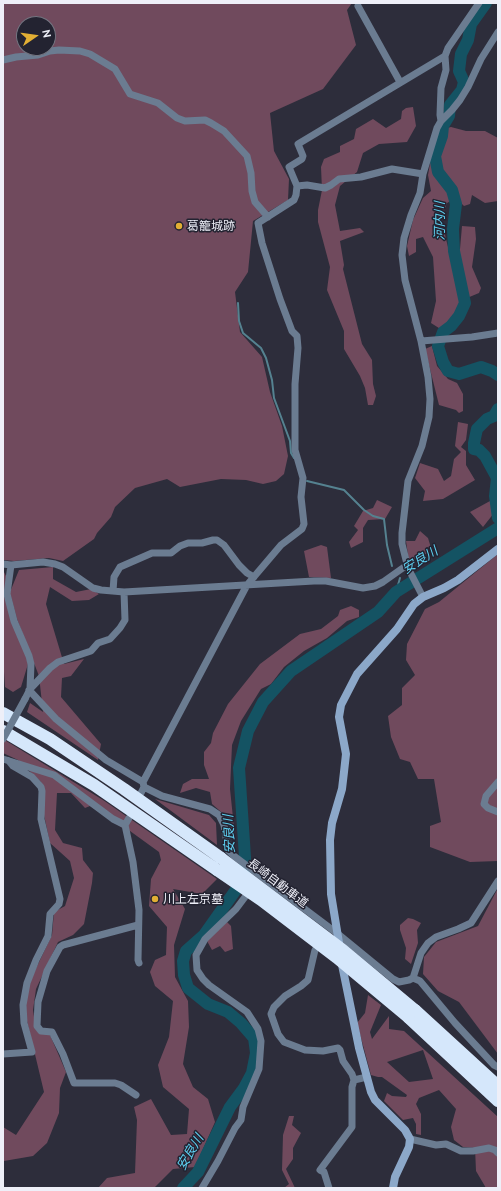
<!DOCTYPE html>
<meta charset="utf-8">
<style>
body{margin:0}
#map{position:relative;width:501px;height:1191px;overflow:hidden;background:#2d2d3b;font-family:Ubuntu,sans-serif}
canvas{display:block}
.frame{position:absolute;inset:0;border:4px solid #eeeff8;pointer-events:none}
.north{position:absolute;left:16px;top:16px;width:40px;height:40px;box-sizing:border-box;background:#232331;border:1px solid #747581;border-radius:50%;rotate:77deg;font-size:11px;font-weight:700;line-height:16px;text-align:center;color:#eeeff8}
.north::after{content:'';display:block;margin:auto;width:14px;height:18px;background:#e2af34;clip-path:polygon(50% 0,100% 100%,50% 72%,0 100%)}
</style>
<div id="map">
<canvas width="501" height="1191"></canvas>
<div class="frame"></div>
<div class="north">N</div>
</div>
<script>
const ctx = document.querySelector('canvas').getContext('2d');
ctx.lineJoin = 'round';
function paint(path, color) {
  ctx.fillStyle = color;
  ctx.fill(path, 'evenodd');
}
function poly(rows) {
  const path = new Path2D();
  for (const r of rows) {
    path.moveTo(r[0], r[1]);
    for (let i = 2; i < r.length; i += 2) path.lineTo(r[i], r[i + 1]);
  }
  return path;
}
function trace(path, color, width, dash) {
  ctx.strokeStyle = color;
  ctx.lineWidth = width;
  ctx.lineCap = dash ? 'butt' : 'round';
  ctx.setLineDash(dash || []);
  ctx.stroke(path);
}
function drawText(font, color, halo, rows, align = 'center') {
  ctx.font = font + ' Ubuntu,"Noto Sans JP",sans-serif';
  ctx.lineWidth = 3;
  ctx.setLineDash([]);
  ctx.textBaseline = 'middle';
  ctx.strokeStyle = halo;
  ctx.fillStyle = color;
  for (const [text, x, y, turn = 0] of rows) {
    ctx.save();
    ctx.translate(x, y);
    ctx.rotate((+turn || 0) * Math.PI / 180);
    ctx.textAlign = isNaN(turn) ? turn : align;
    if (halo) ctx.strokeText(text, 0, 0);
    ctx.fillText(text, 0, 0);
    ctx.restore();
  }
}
const green = poly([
 [3,3,352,3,347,10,356,45,323,89,270,113,274,151,289,179,288,200,253,221,248,272,235,292,240,332,262,357,270,392,282,426,288,456,284,474,276,481,263,484,246,480,221,479,180,487,167,479,135,488,115,507,111,517,97,533,94,539,63,561,49,558,14,561,3,560],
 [24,24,48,24,48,48,24,48],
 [413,107,416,126,407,142,379,144,363,153,357,172,340,186,335,205,340,231,360,228,364,232,340,241,344,265,343,269,362,344,372,360,373,384,376,396,373,405,368,405,365,388,360,376,344,349,344,331,327,290,330,267,318,222,318,210,322,190,321,167,324,159,340,152,340,146,354,139,356,129,373,119,386,128,401,119,402,111,406,108],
 [451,127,466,131,485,131,498,138,498,201,485,203,472,195,470,204,464,206,456,198,447,203,441,219,449,251,460,249,462,226,475,227,476,239,472,267,481,288,479,293,467,298,458,308,452,319,442,330,431,323,436,301,433,257,423,237,416,239,416,252,409,256,407,246,413,220,423,198,431,191,428,175,431,158,439,130],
 [432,346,437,366,448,379,457,383,463,394,463,411,459,413,456,410,439,405,425,349],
 [458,422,468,424,466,440,461,447,466,451,466,465,475,480,443,499,423,501,425,491,415,478,420,463,438,469,444,481,451,476,454,459,461,452,455,446],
 [377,500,392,507,385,519,368,520,363,528,363,542,351,548,349,542,358,530,354,526,363,511,373,508],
 [490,501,494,513,483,527,470,512],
 [420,531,428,538,432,551,409,562,406,541,415,541],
 [321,545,327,547,331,578,309,577,304,551],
 [498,554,498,861,470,862,430,847,430,826,441,822,434,779,418,779,410,762,400,759,391,737,388,716,402,705,402,688,415,675,406,660,407,644,425,609,439,602],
 [53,567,53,579,76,592,91,589,99,594,89,600,72,601,50,587,46,604,64,664,84,659,71,676,62,678,61,697,101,744,98,760,27,712,30,703,43,712,39,676,17,619,10,592,19,570],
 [3,570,6,576,28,664,21,687,13,692,5,687,3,657],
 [351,606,359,610,359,617,347,621,327,638,304,651,284,667,271,684,261,689,241,721,232,745,230,789,235,837,231,836,227,817,212,804,210,792,196,788,180,793,183,784,192,779,209,779,204,765,204,752,211,743,213,733,228,704,260,664,300,634,321,629,338,616,340,610],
 [3,739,103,800,217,879,202,894,173,889,185,909,174,945,175,977,188,1001,189,1027,183,1064,193,1087,208,1099,215,1122,195,1167,173,1169,154,1188,98,1188,107,1178,135,1173,137,1120,134,1107,151,1099,171,1135,187,1134,189,1109,163,1087,158,1065,169,1037,173,1001,155,986,150,972,155,960,166,955,167,927,149,906,151,879,161,860,159,852,130,831,124,829,90,806,85,808,71,793,57,793,55,830,63,843,82,848,83,860,93,873,92,883,84,924,73,935,58,942,36,989,33,1010,36,1030,50,1035,66,1072,60,1088,59,1113,47,1143,33,1156,4,1161,3,1166,3,1127,16,1135,44,1092,27,1021,25,1004,29,983,52,935,54,912,65,906,74,878,70,861,50,843,44,815,41,782,18,760,3,753],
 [155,799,209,815,216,823,217,845],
 [498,888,498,1054,459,1002,438,991,423,974,424,957,436,942,478,926],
 [408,918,413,919,421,923,417,930,418,943,411,964,405,959,406,948,400,930,400,925],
 [227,922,231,926,233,949,225,952,220,946,212,950,207,941],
 [368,995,381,1005,370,1032,372,1039,389,1016,389,1029,404,1031,498,1117,498,1188,486,1188,476,1171,475,1148,463,1147,454,1140,451,1127,456,1109,439,1090,419,1098,416,1104,421,1114,421,1135,416,1134,416,1124,413,1118,403,1120,384,1101,387,1093,392,1096,406,1097,407,1095,382,1077,378,1077,371,1075,357,1023,365,1013],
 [423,1050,433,1079,409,1082,387,1062],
 [289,1116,294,1116,292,1125,301,1133,293,1148,293,1159,286,1169,295,1188,284,1188,289,1184,282,1170,283,1135]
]);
const stream = poly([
 [238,303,239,321,243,333,261,348,266,358,272,380,274,398,290,441,291,453,294,458],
 [307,481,344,490,364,510,373,516,384,519,387,545,392,566],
 [396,592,400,578]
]);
const river = poly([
 [486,3,471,24,468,40,461,54,459,71,464,82,462,90,450,105,449,116,443,126,442,136,435,156,438,172,452,190,456,204,453,229,454,251,465,303,459,316,451,326,443,332,438,346,443,362,448,371,459,374,481,367,492,371,498,375],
 [498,409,494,416,487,419,477,429,474,443,474,449,479,450,485,456,497,478,495,496,498,518],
 [183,1188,198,1172,230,1107,244,1088,252,1073,256,1053,254,1038,241,1023,228,1012,208,1004,188,988,184,975,183,961,186,951,204,935,245,877,245,857,239,768,248,731,263,702,291,671,378,612,396,592,498,528]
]);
const street = poly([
 [358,6,400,82],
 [3,60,16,57,38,55,50,51,59,50,80,51,90,54,115,69,130,94,158,103,177,118,185,121,205,120,211,123,224,131,247,156,251,173,252,191,255,202,268,217],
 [441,121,440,115,441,88,446,70,445,56,448,48,479,3],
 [297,186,307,185,325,188,331,185,339,179,361,177,392,169,423,174],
 [421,341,472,337,498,333],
 [3,564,11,565,43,562,55,564,63,567,93,588,101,590,124,592,314,581,326,581,363,588,375,586,383,582,407,565],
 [11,565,7,594,14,621,29,656,31,664,30,689],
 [113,591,114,577,120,567,152,553,171,553,180,546,188,543,202,543,213,540,217,540,224,545,239,565,247,573,254,577],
 [423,597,408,568,402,544,402,533,408,481,422,446,429,417,430,399,428,377,421,341,405,280,402,255,404,238,411,215,420,193,423,174,437,128,441,121,452,110,460,100,468,87,481,59,498,32],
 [29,690,56,719,106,760,143,782],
 [25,699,30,689,50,668,58,662,91,651,98,643,110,639,120,628,125,620,124,592],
 [3,759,54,775,113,819,125,825,129,818],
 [498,782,486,796,484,804,488,808,498,812],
 [144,787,162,796,210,809,219,815,224,825,228,850,234,856,338,934,393,979,399,982,409,980,413,978,421,953,428,943,436,937,458,929,471,923,498,881],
 [141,793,144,787,143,782,247,585,281,545,302,529,304,524,301,497,303,478,295,450,295,384,298,348,297,336,292,331,280,299,262,243,258,223,294,200,296,195,297,186,289,167,302,159,303,156,298,144,445,56],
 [125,825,133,862,139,910,138,960,139,963],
 [315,950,308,980,301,986,285,996,274,1007,271,1014,278,1034,284,1042,305,1050,323,1051,338,1048,340,1050,343,1061,352,1074,354,1080,352,1087,352,1127,320,1170,324,1172,329,1188],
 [413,978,420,981,455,1023,494,1065,498,1067],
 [3,1054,32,1052,24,1023,23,1005,27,983,36,960,48,936,50,914,59,904,60,899,41,819,42,791,41,787,32,777,13,766,9,761],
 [354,1080,367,1077],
 [136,1095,121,1085,115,1083,74,1083,63,1054,52,1032,41,1031,37,1026,38,1002,47,971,60,947,63,945,138,925],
 [410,1139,436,1145,446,1144,461,1151,473,1151,489,1148,495,1150,498,1153],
 [202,1188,218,1161,235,1128,241,1120,243,1107,259,1069,261,1041,258,1029,247,1012,209,985,203,979,197,970,196,955,205,939,236,909,251,889]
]);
const secondary = poly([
 [340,949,331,894,330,840,332,823,342,789,344,772,346,754,339,717,341,705,357,674,397,629,414,604,423,597,444,588,458,580,498,549],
 [341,960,359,1048,371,1092,375,1100,405,1130,410,1139,409,1147,395,1177,393,1188]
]);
const highway = poly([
 [3,713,50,739,124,789,221,858],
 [3,731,94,785,217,870],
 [415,1010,498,1086],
 [409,1018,498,1101]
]);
const streetBridge = poly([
 [3,739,25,699]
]);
const highwayBridge = poly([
 [221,858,343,950,415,1010],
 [217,870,261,900,337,958,409,1018]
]);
const markers = [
 [179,226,4,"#e2af34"],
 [155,899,4,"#e2af34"]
];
const poiNames = [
 ["葛籠城跡",187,226],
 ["川上左京墓",163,899]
];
const streetNames = [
 ["長崎自動車道",278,883,37]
];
const waterNames = [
 ["河内川",440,221,-90],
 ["安良川",420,560,-32],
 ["安良川",229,834,-93],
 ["安良川",190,1152,-59]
];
paint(green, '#704a5d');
trace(stream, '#558290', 2);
trace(river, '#145363', 12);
trace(street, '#6b7c91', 7);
trace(secondary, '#8ca8c9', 8);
trace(highway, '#d5e7fb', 12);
trace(streetBridge, '#6b7c91', 7);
trace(highwayBridge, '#d5e7fb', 12);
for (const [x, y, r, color] of markers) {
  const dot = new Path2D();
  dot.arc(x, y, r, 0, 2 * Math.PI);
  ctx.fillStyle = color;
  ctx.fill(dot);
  trace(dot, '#232331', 1.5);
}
drawText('12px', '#eeeff8', '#232331', poiNames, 'left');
drawText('12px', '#eeeff8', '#232331', streetNames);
drawText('italic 13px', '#5ed1f2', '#232331', waterNames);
</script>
